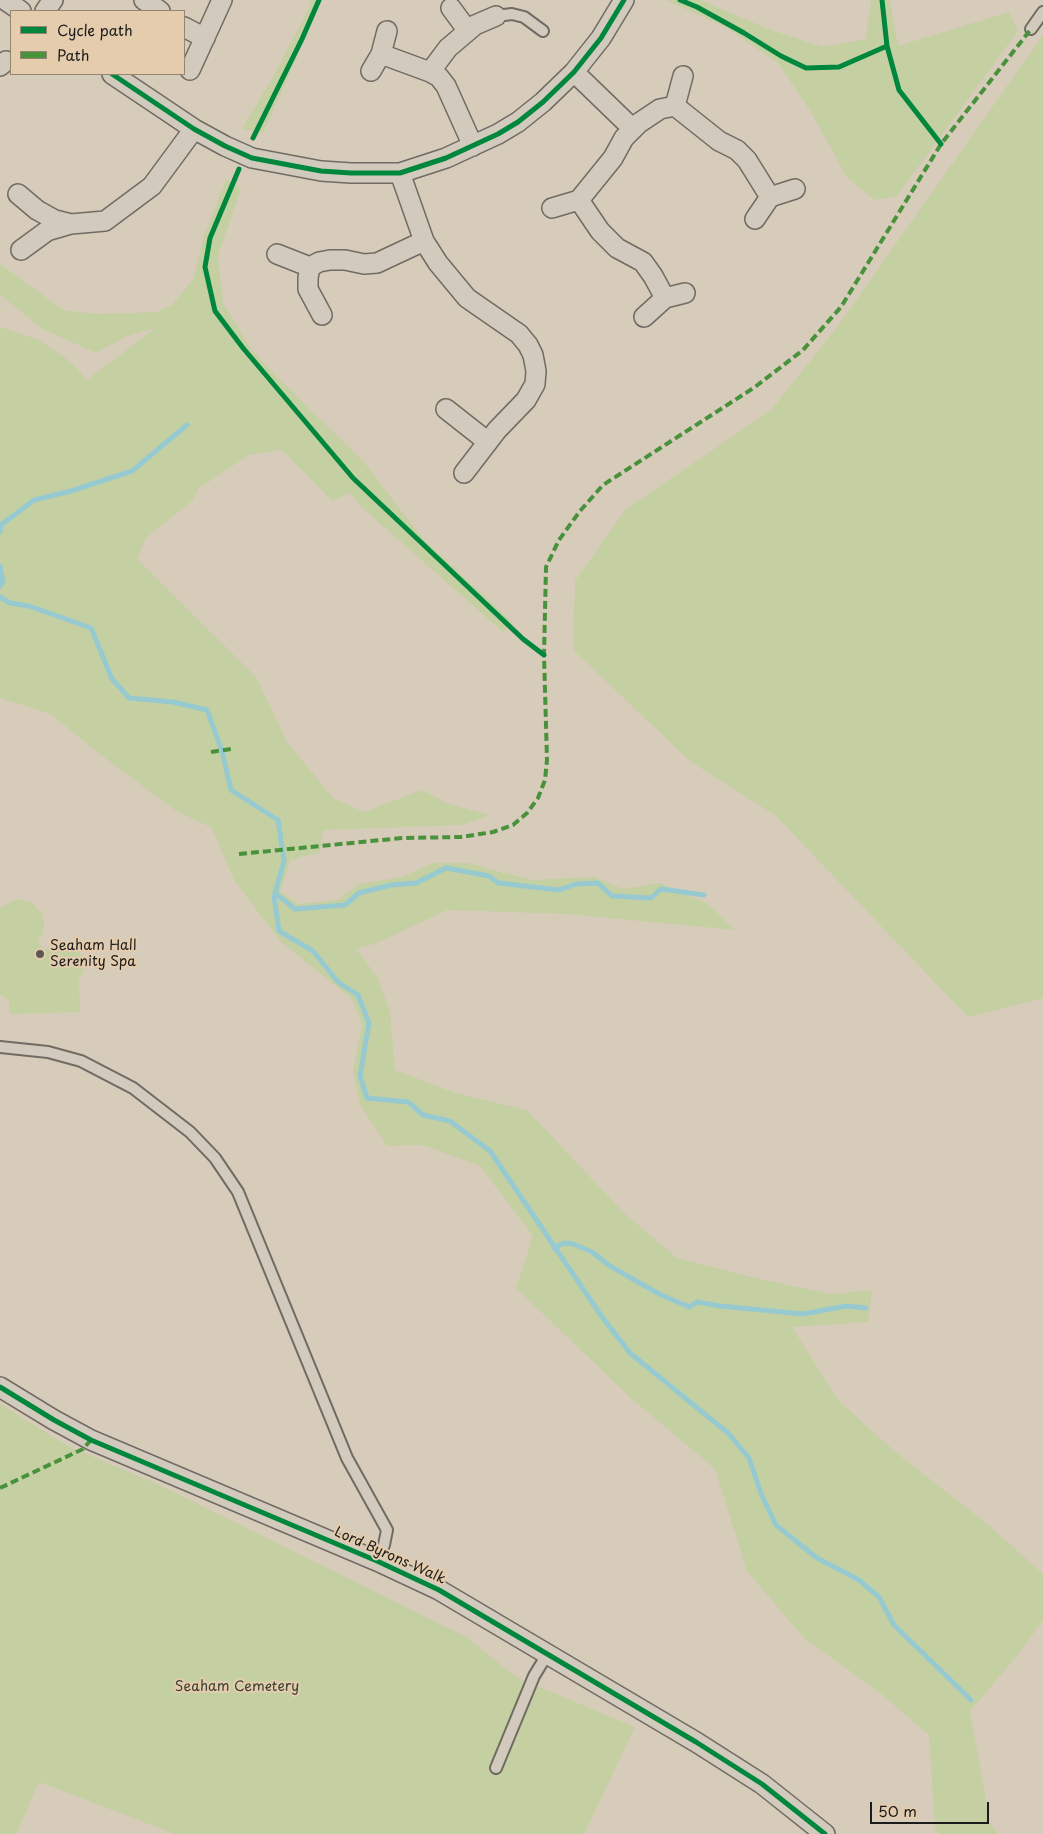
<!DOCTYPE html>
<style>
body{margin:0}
#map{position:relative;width:1043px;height:1834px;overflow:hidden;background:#d7cbba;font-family:"Playpen Sans",sans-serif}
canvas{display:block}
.legend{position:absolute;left:10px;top:10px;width:175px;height:65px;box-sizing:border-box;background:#e4ccad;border:1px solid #948673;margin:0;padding:6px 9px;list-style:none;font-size:15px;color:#1c1c1c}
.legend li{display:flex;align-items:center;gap:10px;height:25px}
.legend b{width:25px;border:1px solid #948673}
.scale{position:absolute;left:870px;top:1802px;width:119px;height:22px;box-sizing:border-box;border:2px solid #1c1c1c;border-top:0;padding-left:6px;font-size:15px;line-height:18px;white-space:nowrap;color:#1c1c1c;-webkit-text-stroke:4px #e4ccad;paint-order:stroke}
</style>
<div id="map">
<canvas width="1043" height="1834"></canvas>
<ul class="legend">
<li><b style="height:6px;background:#00873e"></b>Cycle path</li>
<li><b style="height:6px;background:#49923c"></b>Path</li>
</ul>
<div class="scale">50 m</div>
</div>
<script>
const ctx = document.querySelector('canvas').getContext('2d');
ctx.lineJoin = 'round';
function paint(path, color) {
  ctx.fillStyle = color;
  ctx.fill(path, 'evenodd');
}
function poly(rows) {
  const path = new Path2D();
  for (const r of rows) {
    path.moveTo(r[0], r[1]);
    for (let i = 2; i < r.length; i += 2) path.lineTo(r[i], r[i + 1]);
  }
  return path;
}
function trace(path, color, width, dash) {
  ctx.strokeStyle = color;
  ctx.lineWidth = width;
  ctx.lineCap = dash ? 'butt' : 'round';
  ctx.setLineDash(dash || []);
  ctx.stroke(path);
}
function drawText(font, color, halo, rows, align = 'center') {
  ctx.font = font + ' "Playpen Sans",sans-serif';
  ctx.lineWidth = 4;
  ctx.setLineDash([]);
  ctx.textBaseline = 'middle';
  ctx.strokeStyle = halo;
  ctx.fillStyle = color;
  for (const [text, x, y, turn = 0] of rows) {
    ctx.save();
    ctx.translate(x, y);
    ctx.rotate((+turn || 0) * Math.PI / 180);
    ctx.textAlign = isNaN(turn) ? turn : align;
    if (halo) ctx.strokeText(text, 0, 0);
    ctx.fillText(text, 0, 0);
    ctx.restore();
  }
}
const green = poly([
 [310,0,322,0,263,133,242,129,274,75,308,10],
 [666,0,701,0,768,29,823,47,866,39,871,0,890,0,898,46,1009,12,1018,31,897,196,874,200,847,177,809,109,778,63,729,29],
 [1043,35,1043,998,968,1017,775,815,691,762,573,650,575,581,625,510,771,410,835,330],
 [226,179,241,188,218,256,223,303,251,349,275,375,364,462,423,539,512,622,503,632,360,506,350,493,332,501,282,450,249,455,198,489,193,500,146,538,137,559,256,677,287,742,333,798,364,812,422,790,447,803,489,815,463,825,323,830,320,852,291,860,280,891,298,904,338,900,359,884,403,877,432,863,468,863,531,880,594,877,623,889,660,883,708,904,735,930,568,914,447,910,377,943,356,949,378,978,390,1012,395,1070,455,1093,527,1110,623,1212,677,1258,759,1279,832,1294,872,1290,868,1322,792,1327,838,1400,893,1450,992,1528,1043,1574,1043,1620,1017,1656,970,1711,990,1822,997,1834,939,1834,935,1828,929,1735,879,1692,804,1638,747,1571,715,1469,632,1399,516,1288,533,1236,480,1166,423,1145,387,1146,360,1105,353,1070,362,1025,352,999,280,941,234,880,212,828,175,810,102,756,51,714,0,698,0,327,39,340,71,362,87,380,155,328,127,336,96,353,41,328,0,295,0,264,63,310,97,314,156,312,172,305,194,278,203,239],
 [17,899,31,902,41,912,44,921,43,932,38,942,45,950,51,945,62,942,74,947,83,957,84,970,79,980,80,1012,10,1014,9,1001,0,994,0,908],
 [0,1404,68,1446,162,1486,466,1637,518,1678,635,1727,584,1834,175,1834,39,1782,16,1834,0,1834]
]);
const stream = poly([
 [0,532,1,525,34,500,71,491,132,471,187,425],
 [0,566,3,582,0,586],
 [0,597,10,603,29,606,91,628,112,679,129,698,173,702,207,710,222,751,231,790,278,820,284,861,274,897,279,931,313,951,338,982,358,995,369,1023,360,1076,367,1098,408,1102,423,1115,450,1121,490,1151,602,1317,630,1353,728,1433,749,1458,762,1496,776,1525,817,1558,859,1580,879,1597,894,1625,971,1700],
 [275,893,295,909,345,905,359,893,391,885,416,883,446,868,489,876,498,883,559,890,576,884,598,883,612,896,651,898,661,889,704,895],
 [554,1248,564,1243,573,1244,592,1252,610,1266,659,1294,689,1307,697,1302,720,1306,803,1314,846,1306,866,1308]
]);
const service = poly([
 [496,16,512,14,524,17,543,31],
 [1031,29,1043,12],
 [0,1047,48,1052,81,1061,133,1088,190,1132,215,1158,238,1192,347,1458,387,1530,384,1545,377,1561],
 [496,1768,534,1676,548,1653]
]);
const minor = poly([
 [5,0,21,11],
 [144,0,160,11],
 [451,8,468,31],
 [45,11,53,0],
 [184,27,205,38],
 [381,54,430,72,439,77,446,86,473,146],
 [0,66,6,61],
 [190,70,222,0],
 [371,71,381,54,387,31],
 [430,72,448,48,475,25,496,16],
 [574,72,633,129],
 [112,74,194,129,225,146,252,158,321,171,351,173,400,173,446,158,498,134,518,122,543,102,574,72,601,38,624,0],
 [675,106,683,76],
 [400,173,424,241,438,263,467,298,519,334,528,345,533,355,536,371,535,384,526,400,497,430,464,473],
 [18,194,37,210,55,220,71,224],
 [552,208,579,200],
 [755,219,770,197,795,189],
 [21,250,47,231,71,224,105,221,152,186,194,129],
 [277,254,310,267],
 [665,298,653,276,643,262,617,248,600,231,579,200,613,158,624,138,639,123,660,109,675,106,719,141,737,150,747,160,770,197],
 [322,315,308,289,308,278,310,267,319,262,330,260,345,260,364,264,377,263,424,241],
 [644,317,665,298,685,293],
 [446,409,488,442],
 [0,1387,54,1420,91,1440,377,1561,439,1590,696,1742,762,1784,825,1834]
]);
const quiet = poly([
 [211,752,231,749],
 [239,854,402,838,461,837,493,832,513,825,527,813,538,798,545,780,547,760,544,655,546,567,559,540,580,511,603,485,755,387,803,350,841,307,941,144,1031,29],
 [0,1488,83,1449,91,1440]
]);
const cycleway = poly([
 [680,0,697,7,744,33,781,56,806,68,839,67,887,46],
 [882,0,887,46,899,90,941,144],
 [112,74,194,129,225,146,252,158,321,171,351,173,400,173,446,158,498,134,518,122,543,102,574,72,601,38,624,0],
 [253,138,302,39,319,0],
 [239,169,210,238,205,267,215,311,243,348,353,478,523,639,544,655],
 [0,1387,54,1420,91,1440,377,1561,439,1590,696,1742,762,1784,825,1834]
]);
const markers = [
 [40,954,5,"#5d5953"]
];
const poiNames = [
 ["Seaham Hall",50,946],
 ["Serenity Spa",50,962]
];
const streetNames = [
 ["Lord Byrons Walk",390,1556,24]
];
const parkNames = [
 ["Seaham Cemetery",237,1687]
];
paint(green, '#c4d0a2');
trace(stream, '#97cad0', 5);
trace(service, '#706b63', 14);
trace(minor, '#706b63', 22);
trace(service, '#d3cabe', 10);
trace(minor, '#d3cabe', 19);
trace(quiet, '#49923c', 4, [8, 4]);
trace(cycleway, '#00873e', 5);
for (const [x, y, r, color] of markers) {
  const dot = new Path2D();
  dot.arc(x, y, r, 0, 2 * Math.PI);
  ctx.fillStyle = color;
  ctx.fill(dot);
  trace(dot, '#e4ccad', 2);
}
drawText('14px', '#1c1c1c', '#e4ccad', poiNames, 'left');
drawText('14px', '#1c1c1c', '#e4ccad', streetNames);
drawText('14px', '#3b4133', '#e4ccad', parkNames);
</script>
